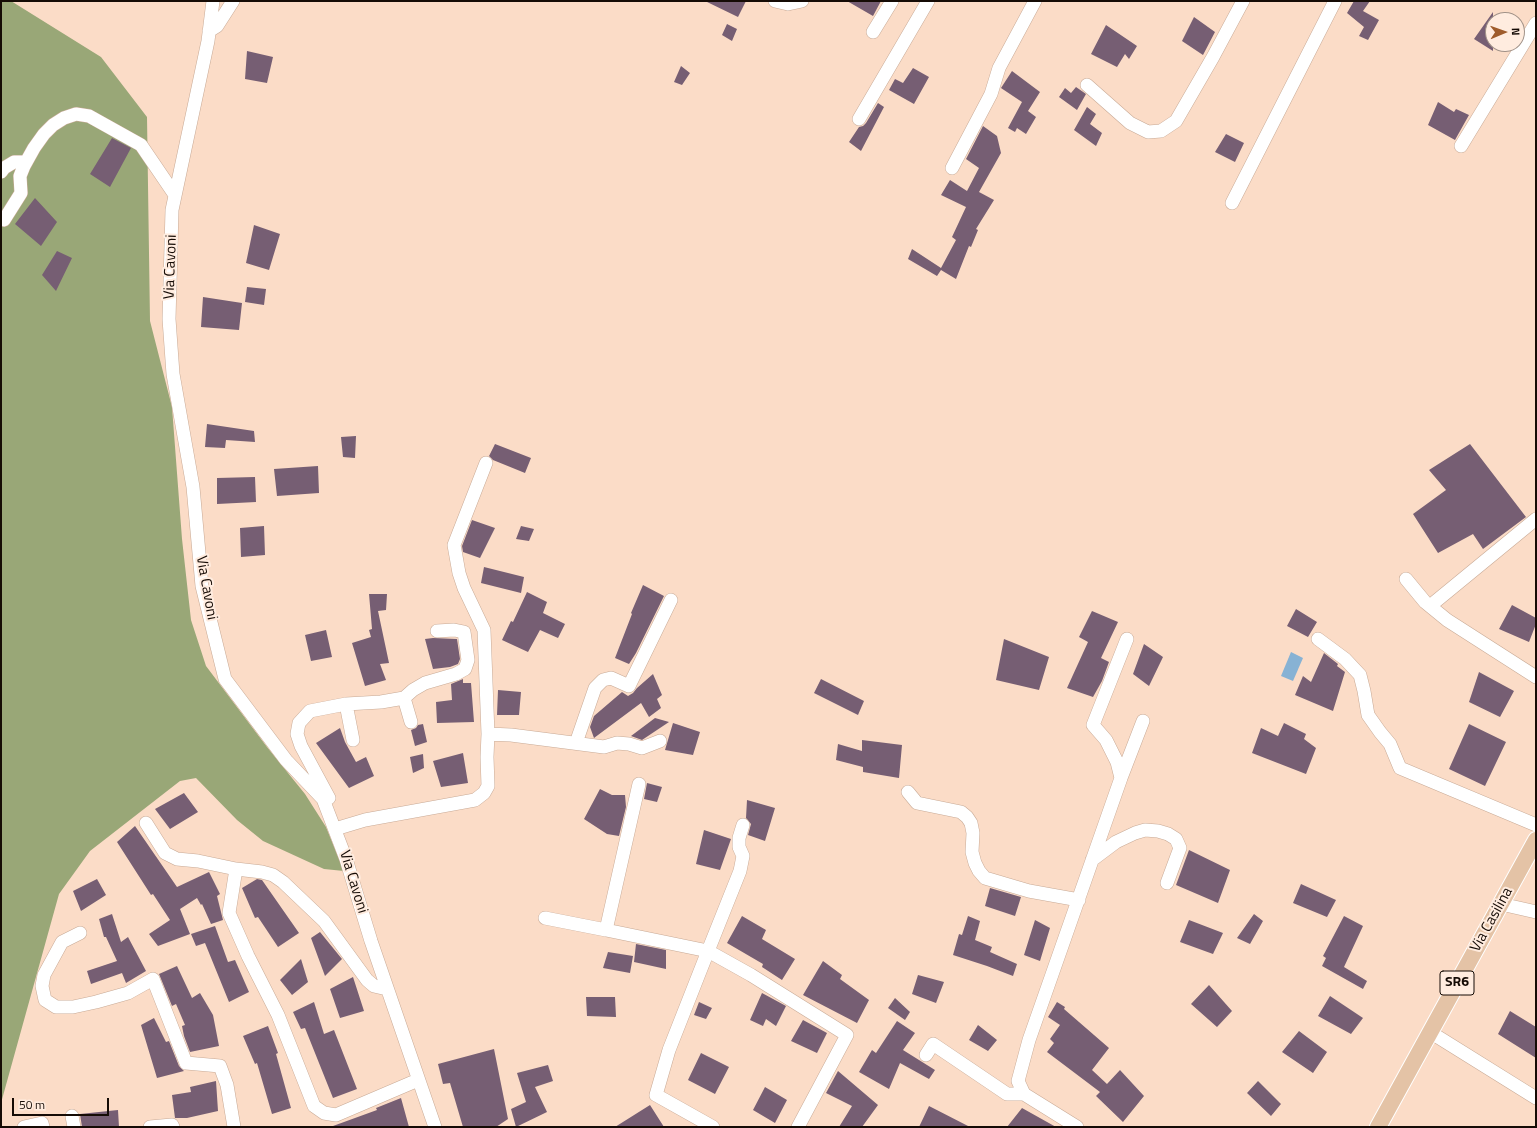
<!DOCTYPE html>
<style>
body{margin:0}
#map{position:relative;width:1537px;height:1128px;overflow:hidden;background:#fbdcc7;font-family:"Titillium Web",sans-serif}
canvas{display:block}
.frame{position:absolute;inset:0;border:2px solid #150b05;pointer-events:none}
.north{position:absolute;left:1485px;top:12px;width:40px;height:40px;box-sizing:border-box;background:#ffecdf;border:1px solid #a19288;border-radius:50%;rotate:88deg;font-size:11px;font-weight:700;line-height:16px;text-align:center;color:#150b05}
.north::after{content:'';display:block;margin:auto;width:14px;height:18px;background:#9f5c2c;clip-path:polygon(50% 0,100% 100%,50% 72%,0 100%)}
.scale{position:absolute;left:12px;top:1098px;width:97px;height:18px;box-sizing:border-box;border:2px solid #150b05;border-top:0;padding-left:5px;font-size:12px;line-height:14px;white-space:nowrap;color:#150b05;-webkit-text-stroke:3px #ffecdf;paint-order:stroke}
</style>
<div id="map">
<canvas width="1537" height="1128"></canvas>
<div class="frame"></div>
<div class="north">N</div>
<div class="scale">50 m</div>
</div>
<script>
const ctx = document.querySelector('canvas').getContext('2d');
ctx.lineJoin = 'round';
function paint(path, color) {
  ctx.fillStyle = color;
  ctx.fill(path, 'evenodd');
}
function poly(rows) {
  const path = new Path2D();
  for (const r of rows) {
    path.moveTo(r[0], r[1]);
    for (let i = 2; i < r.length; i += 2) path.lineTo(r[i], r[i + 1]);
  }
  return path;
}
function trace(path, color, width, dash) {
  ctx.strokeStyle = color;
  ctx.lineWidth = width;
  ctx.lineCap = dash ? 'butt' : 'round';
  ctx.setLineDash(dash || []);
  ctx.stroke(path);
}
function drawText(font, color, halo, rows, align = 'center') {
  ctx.font = font + ' "Titillium Web",sans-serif';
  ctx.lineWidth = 4;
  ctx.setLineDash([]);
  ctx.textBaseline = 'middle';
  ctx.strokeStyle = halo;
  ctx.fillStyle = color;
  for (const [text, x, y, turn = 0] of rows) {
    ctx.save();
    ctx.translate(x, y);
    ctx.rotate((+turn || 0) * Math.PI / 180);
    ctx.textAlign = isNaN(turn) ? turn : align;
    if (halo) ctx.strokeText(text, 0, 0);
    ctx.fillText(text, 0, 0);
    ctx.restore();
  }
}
const forest = poly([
 [1,1,11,1,101,57,147,117,150,321,172,407,182,539,191,620,206,666,267,747,305,794,326,827,344,871,324,869,263,841,237,820,196,778,180,781,90,851,59,894,1,1103]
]);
const water = poly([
 [1291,652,1303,658,1293,681,1281,676]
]);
const building = poly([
 [705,1,746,1,738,17],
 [847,1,881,1,873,16],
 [1354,1,1370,1,1363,11,1379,20,1368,40,1359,36,1364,27,1347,13],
 [1493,12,1493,51,1474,39],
 [1194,17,1215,32,1203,55,1182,41],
 [727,24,737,29,732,41,722,35],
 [1106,25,1137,46,1129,59,1125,54,1117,67,1091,54],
 [247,51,273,57,267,83,245,79],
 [681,66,690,73,682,85,674,82],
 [913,68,929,77,914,104,889,90,895,79,903,83],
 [1012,71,1040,92,1028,111,1036,117,1026,134,1017,128,1015,132,1008,128,1022,102,1001,88],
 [1076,87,1086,94,1077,110,1059,97,1065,88,1071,93],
 [1438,102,1454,112,1456,109,1469,115,1455,140,1428,125],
 [878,103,884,107,861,151,849,142,859,127,863,126,866,123],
 [1087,107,1096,114,1090,124,1102,133,1096,146,1074,130],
 [983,126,997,136,1001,153,979,192,994,200,976,229,978,230,971,247,969,246,956,279,941,270,937,276,908,259,912,249,941,268,956,240,952,237,966,207,941,195,950,180,967,191,979,168,966,159],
 [1226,134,1244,143,1235,162,1215,152],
 [112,138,131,148,110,187,90,174],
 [35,198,57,222,41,246,15,224],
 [254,225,280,234,269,270,246,263],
 [57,251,72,258,56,291,42,275],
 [247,287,266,289,264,305,245,302],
 [203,297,242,303,239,330,201,327],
 [207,424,254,431,255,442,226,440,225,448,205,447],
 [356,436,355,458,343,457,341,437],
 [495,444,531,458,525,473,493,460,489,456],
 [1470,444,1526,517,1483,549,1473,534,1438,553,1413,514,1446,490,1429,470],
 [318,466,319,493,277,496,274,469],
 [255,477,256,502,217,504,217,478],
 [472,520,495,528,480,558,463,552,462,546],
 [264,526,265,555,241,557,240,528],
 [521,526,534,529,529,541,516,539],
 [484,567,524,577,521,593,481,583],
 [643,585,664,596,636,653,629,664,615,658,632,614,631,613],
 [527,592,547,602,543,613,565,624,558,638,540,630,528,652,502,640,511,621,513,622],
 [369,594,387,594,386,610,378,611,389,663,380,664,386,680,365,686,352,643,371,637,369,630,372,629],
 [1512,605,1536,618,1536,624,1529,642,1499,629],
 [1296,609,1317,622,1308,637,1287,626],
 [1092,611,1118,622,1101,658,1109,662,1102,681,1093,697,1067,688,1088,642,1079,637],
 [326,630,332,657,311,661,305,635],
 [433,638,457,639,460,659,458,664,450,667,433,669,425,639],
 [1004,639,1049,657,1039,690,996,680],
 [1144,644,1163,657,1149,686,1133,674],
 [1324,653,1338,664,1337,666,1345,672,1333,711,1295,695,1303,676,1311,682],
 [1479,672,1514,691,1500,717,1469,702],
 [653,674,662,695,657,699,661,708,649,717,641,703,594,738,590,727,594,716,622,692,628,696,633,693,637,688],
 [463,679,463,683,471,683,474,722,437,723,436,702,452,700,451,684],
 [821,679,864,701,858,715,814,693],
 [498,690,521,692,519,715,497,715],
 [655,718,669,722,642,740,631,736],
 [673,723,700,732,693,755,665,750],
 [1284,723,1306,734,1304,739,1316,748,1306,774,1252,753,1261,728,1278,736],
 [423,724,427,742,415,746,411,730,416,728,418,725],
 [1469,724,1506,742,1485,786,1449,769],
 [340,728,345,742,356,762,366,757,374,776,349,788,316,743],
 [862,740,902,745,899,778,863,772,863,767,836,760,838,744,862,751],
 [463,753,468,783,441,787,433,761],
 [423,754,424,768,413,773,410,757],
 [647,783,662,787,657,802,644,799],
 [600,789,612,795,625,795,626,807,619,836,607,834,584,819],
 [184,793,198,812,170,829,155,809],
 [747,800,775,808,765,841,748,835,751,824,746,818],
 [135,826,177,887,209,872,220,894,217,896,223,920,211,924,202,904,201,905,197,898,180,909,190,934,158,946,149,934,170,920,153,894,151,895,117,842],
 [704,830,731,839,720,870,696,864],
 [1189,850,1230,870,1218,903,1176,885],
 [97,879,106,895,81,911,73,891],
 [257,879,262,880,299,933,278,947,258,917,255,918,242,888],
 [1301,884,1336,900,1327,917,1293,903],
 [990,888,1021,897,1015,916,985,906],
 [112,914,121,942,128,937,146,971,126,983,122,973,91,984,87,971,117,961,106,937,104,937,99,919],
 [1254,914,1263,921,1250,944,1237,938],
 [742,916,766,930,762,939,795,959,782,980,762,967,763,964,727,943],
 [968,916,980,921,975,940,992,947,990,952,1017,964,1013,976,987,966,953,955,959,934,962,935],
 [1344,916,1363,926,1344,967,1367,981,1363,989,1322,966,1326,958,1323,956],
 [1035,920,1050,928,1040,961,1024,955],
 [1189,920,1223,933,1213,954,1180,942],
 [215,926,228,962,235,960,249,992,229,1002,205,943,196,946,191,934],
 [320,932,342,959,325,976,311,938],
 [636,944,666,950,666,969,634,962],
 [608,952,633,956,630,973,603,968],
 [301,959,308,982,292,995,280,980],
 [823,961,842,975,840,979,869,1000,857,1023,803,995],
 [177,966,192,998,200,993,213,1015,219,1046,190,1052,184,1036,182,1026,185,1025,176,1004,172,1006,159,974],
 [918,975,944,982,936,1003,912,994],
 [353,977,364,1011,340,1018,330,989],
 [1209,985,1232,1011,1217,1027,1191,1004],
 [762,993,786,1006,776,1026,766,1019,763,1026,750,1020],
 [1330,996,1363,1018,1351,1034,1318,1016],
 [586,997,615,997,616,1017,587,1016],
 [895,998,910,1012,905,1020,888,1008],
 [314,1002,324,1034,334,1030,357,1089,333,1098,305,1028,301,1029,293,1012],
 [699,1002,712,1008,706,1019,694,1015],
 [1057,1002,1065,1007,1064,1009,1109,1048,1092,1070,1107,1084,1120,1070,1144,1096,1123,1122,1096,1096,1100,1092,1047,1052,1054,1043,1050,1039,1060,1025,1048,1017],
 [1510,1011,1536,1027,1536,1058,1498,1034],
 [154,1018,166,1042,169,1041,179,1066,184,1071,157,1078,141,1025],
 [803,1020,827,1033,817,1053,791,1041],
 [897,1021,915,1033,903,1050,935,1070,929,1079,900,1063,889,1089,859,1072,872,1050,876,1053],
 [978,1025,997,1040,988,1051,969,1040],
 [268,1026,278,1053,276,1054,291,1108,272,1114,257,1063,255,1064,243,1036],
 [1299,1031,1327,1052,1313,1073,1282,1052],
 [494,1049,508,1119,496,1127,463,1127,450,1083,443,1084,438,1064],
 [701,1053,729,1067,715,1094,688,1080],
 [548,1065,553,1081,535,1087,547,1112,516,1127,511,1109,526,1102,517,1073],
 [838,1071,878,1105,862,1127,839,1127,852,1106,826,1093],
 [216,1081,218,1111,187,1118,175,1118,172,1095,191,1092,190,1087],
 [1258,1081,1281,1104,1271,1116,1247,1093],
 [765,1087,787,1100,775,1123,753,1110],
 [401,1098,409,1127,334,1127,333,1126,377,1110,376,1108],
 [650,1105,664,1127,615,1127],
 [929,1106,970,1127,919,1127],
 [1022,1108,1056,1127,1007,1127],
 [118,1110,119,1127,82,1127,80,1114]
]);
const minor = poly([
 [213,1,208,41,172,210,169,319,173,374,193,487,202,586,225,679,286,760,323,799,346,859,371,941,435,1127],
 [775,1,788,4,802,1],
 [209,31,217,26,233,1],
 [873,32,892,1],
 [1087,85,1130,123,1148,132,1161,131,1176,121,1213,57,1243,1],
 [859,119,928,1],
 [1461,146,1536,23],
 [952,168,991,94,999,68,1035,1],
 [1,172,4,168,14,162,26,162],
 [1232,203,1335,1],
 [4,220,21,193,20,176,24,166,34,148,44,134,53,125,64,118,76,114,89,116,141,145,175,195],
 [486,463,454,545,459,573,464,588,484,630,488,734,511,735,604,747,617,743,629,744,642,748,660,741],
 [1406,579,1425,602,1447,620,1536,677],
 [1430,606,1536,519],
 [1318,639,1345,659,1360,675,1364,691,1368,715,1380,732,1390,744,1400,768,1536,825],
 [404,698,411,722],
 [346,704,353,740],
 [576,743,595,688,603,680,611,678,629,686,671,600],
 [1121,778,1143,721],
 [639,784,606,930,708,951,740,871,743,856,739,847,739,838,743,825],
 [908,792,917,803,961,812,967,817,971,823,973,833,972,852,975,863,979,871,985,878,1029,891,1079,900],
 [329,798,301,746,297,734,299,723,310,711,346,704,381,702,404,698,413,690,425,683,456,674,465,669,468,660,464,632,454,630,437,631],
 [146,823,165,853,177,859,198,861,236,869,262,872,273,875,283,882,324,921,367,980,374,986,387,989],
 [335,829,365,820,475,800,484,793,488,786,487,757,488,734],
 [1092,860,1116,842,1135,833,1145,830,1158,831,1168,834,1176,839,1180,848,1167,883],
 [236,869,229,913,248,956,278,1015,314,1106,324,1113,336,1115,418,1080],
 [1501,904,1536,912],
 [545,918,606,930],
 [80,933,62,942,44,975,42,986,45,1000,56,1007,73,1007,96,1002,128,993,153,979,186,1063,220,1066,227,1085,234,1127],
 [1430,1032,1536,1098],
 [926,1055,933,1044,1007,1094,1024,1094],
 [72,1116,74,1127],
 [24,1127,42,1123,43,1127],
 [150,1127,172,1125,173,1127],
 [713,1127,656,1095,669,1050,708,951,751,975,847,1035,798,1127],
 [1077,1127,1024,1094,1018,1081,1029,1040,1121,778,1117,762,1106,740,1093,725,1127,639]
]);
const major = poly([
 [1378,1127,1536,840]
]);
const shields = [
 [1457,983,34]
];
const shieldNames = [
 ["SR6",1457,983]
];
const streetNames = [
 ["Via Cavoni",171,267,-88],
 ["Via Cavoni",206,588,80],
 ["Via Cavoni",353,882,73],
 ["Via Casilina",1492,920,-61]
];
paint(forest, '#99a777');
paint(water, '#87b2d4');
paint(building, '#765e73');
trace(minor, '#c8aa96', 14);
trace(major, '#fff', 18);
trace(minor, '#fff', 13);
trace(major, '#e4c3a6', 16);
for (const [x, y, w] of shields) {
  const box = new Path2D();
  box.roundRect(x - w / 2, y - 12, w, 24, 3);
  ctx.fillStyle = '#ffecdf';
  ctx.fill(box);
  trace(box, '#150b05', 1);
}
drawText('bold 14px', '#150b05', null, shieldNames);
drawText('15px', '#150b05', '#ffecdf', streetNames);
</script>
